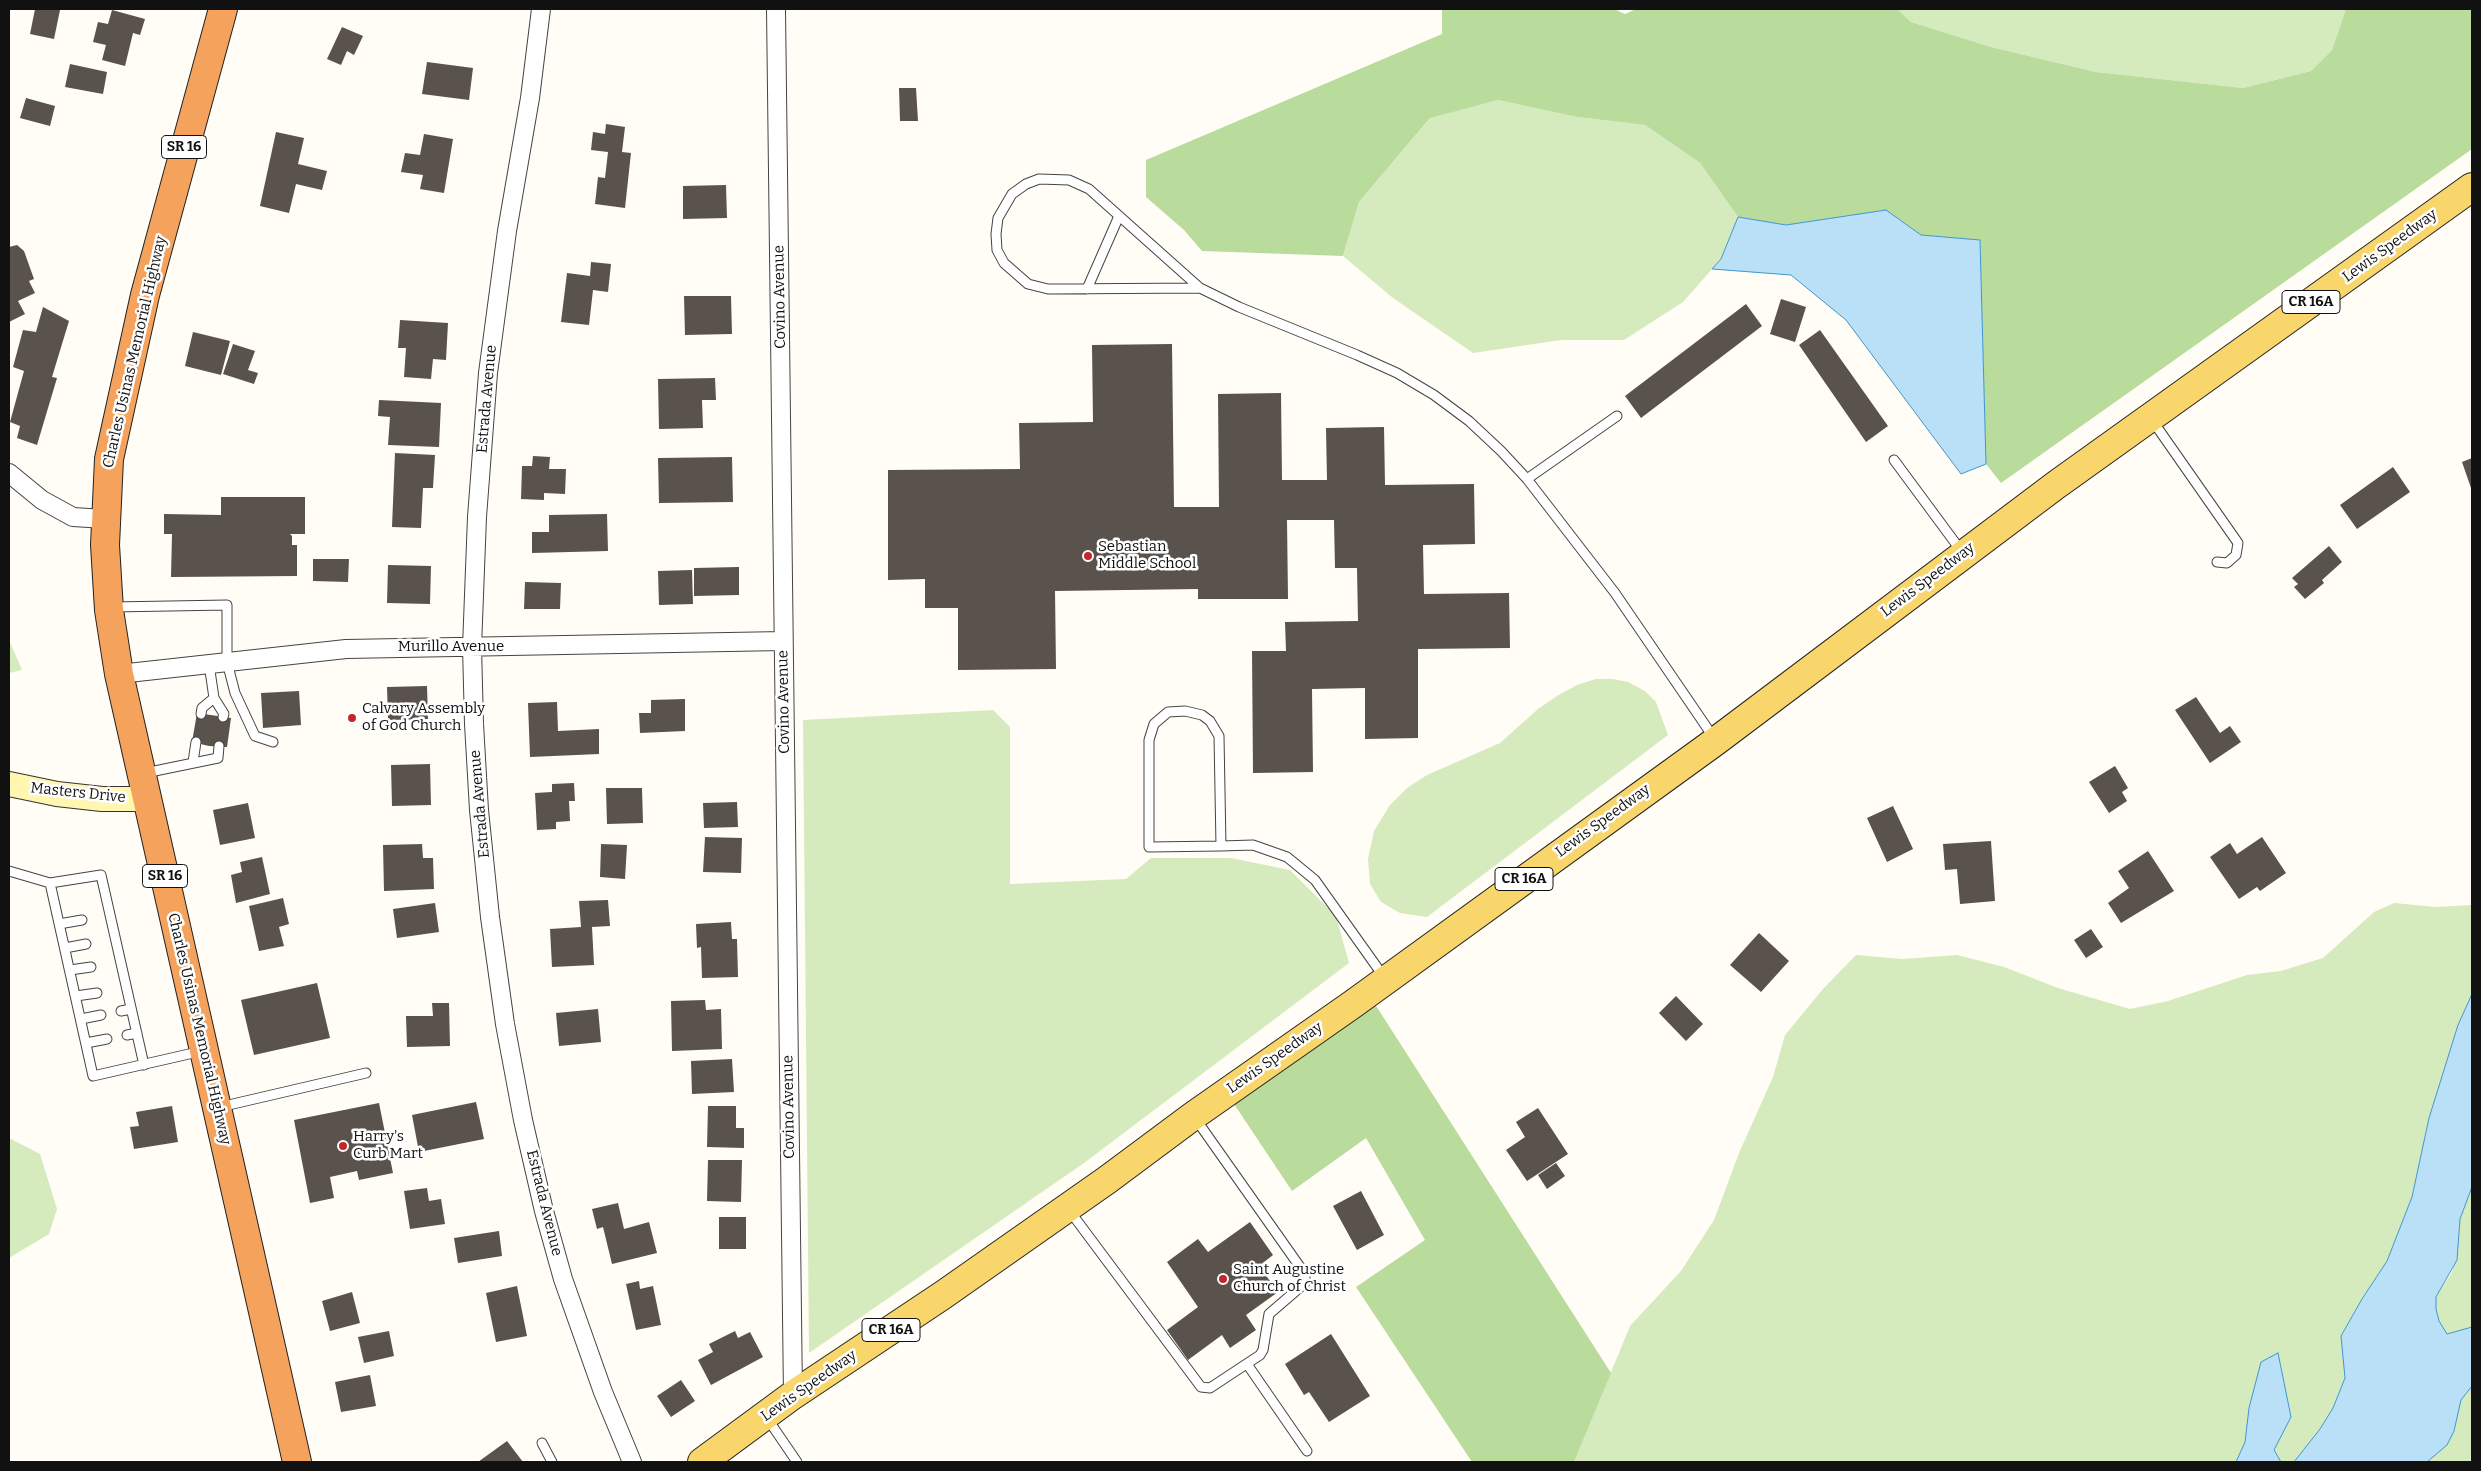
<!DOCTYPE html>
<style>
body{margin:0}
#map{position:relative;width:2481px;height:1471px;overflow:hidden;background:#fffdf5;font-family:Bitter,serif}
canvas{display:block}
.frame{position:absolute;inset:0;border:10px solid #111;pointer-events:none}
</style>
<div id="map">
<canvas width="2481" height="1471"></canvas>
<div class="frame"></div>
</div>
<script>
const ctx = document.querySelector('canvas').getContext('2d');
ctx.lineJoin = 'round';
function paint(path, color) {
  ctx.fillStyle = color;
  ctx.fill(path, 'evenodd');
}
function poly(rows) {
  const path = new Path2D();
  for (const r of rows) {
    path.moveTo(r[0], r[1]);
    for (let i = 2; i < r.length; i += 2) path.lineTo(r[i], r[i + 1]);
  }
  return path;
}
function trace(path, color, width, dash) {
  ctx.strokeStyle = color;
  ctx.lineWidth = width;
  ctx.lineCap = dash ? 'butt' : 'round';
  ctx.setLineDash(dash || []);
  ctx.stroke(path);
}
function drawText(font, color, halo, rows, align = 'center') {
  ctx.font = font + ' Bitter,serif';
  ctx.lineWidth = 5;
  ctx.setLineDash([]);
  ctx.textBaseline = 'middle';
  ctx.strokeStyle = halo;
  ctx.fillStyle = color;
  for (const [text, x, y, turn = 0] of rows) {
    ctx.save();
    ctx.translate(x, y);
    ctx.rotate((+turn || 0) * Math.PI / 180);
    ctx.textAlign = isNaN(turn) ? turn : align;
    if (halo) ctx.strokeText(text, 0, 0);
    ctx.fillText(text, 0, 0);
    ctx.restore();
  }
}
const green = poly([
 [1897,9,2346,9,2332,50,2311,71,2243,88,2096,72,1991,47,1911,22],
 [1498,100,1577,117,1645,125,1700,163,1738,217,1721,259,1683,302,1624,340,1561,340,1473,353,1393,298,1343,256,1359,202,1431,117],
 [9,640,22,670,9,673],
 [1596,679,1613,679,1628,682,1645,691,1656,702,1668,735,1427,917,1400,913,1381,902,1370,884,1368,859,1374,831,1390,805,1407,788,1427,775,1500,743,1538,709,1557,696,1577,685],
 [993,710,1010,727,1010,884,1126,879,1151,858,1231,858,1290,870,1336,916,1349,963,1084,1163,809,1353,803,720],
 [2394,903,2436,907,2472,905,2472,994,2458,1025,2429,1118,2412,1197,2387,1261,2362,1299,2341,1336,2345,1378,2333,1408,2320,1429,2294,1462,2281,1462,2274,1450,2291,1417,2278,1353,2249,1408,2245,1442,2236,1462,1574,1462,1630,1326,1681,1271,1714,1220,1739,1153,1773,1077,1785,1035,1823,989,1856,955,1903,959,1957,955,2004,967,2058,988,2130,1009,2168,1001,2247,975,2281,971,2323,958,2374,912],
 [9,1138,40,1154,57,1209,49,1234,9,1258],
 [2472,1187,2472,1327,2447,1334,2439,1321,2436,1309,2436,1297,2452,1272,2459,1236,2460,1219],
 [2472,1386,2472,1462,2427,1462,2454,1431,2461,1400]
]);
const forest = poly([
 [1442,9,1614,9,1625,14,1636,9,1897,9,1911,22,1991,47,2096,72,2243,88,2311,71,2332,50,2346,9,2472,9,2472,149,2001,483,1986,464,1980,240,1921,235,1886,210,1786,225,1738,217,1700,163,1645,125,1577,117,1498,100,1430,118,1359,202,1343,256,1202,251,1184,230,1146,197,1146,160,1442,34],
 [1373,1001,1611,1373,1574,1462,1472,1462,1356,1287,1425,1240,1366,1138,1292,1191,1232,1101]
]);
const water = poly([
 [1886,210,1921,235,1980,240,1986,464,1961,474,1846,320,1791,275,1712,269,1721,259,1738,217,1786,225,1886,210],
 [2472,994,2472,1187,2460,1219,2457,1260,2436,1297,2436,1309,2439,1321,2447,1334,2472,1327,2472,1386,2461,1400,2454,1431,2447,1445,2427,1462,2294,1462,2320,1429,2333,1408,2345,1378,2341,1336,2362,1299,2387,1261,2412,1197,2429,1118,2458,1025,2472,994],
 [2278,1353,2291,1417,2274,1450,2281,1462,2236,1462,2245,1442,2249,1408,2261,1362,2278,1353]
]);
const building = poly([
 [35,9,60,10,54,39,30,34],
 [112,10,145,19,140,35,133,33,125,66,102,60,106,45,93,42,98,22,108,24],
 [342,27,363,36,354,55,347,51,341,65,327,59],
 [427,62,473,68,469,100,422,94],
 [70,64,107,72,103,94,65,87],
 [899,88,916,88,918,121,900,121],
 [26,98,55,106,50,126,20,118],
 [606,124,625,127,622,152,631,153,625,208,595,204,598,177,605,178,608,152,591,150,593,132,605,134],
 [276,132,304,138,298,164,327,171,322,190,296,184,289,213,260,206],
 [424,134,453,139,444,193,420,189,423,175,401,172,405,153,420,155],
 [726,185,727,218,683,219,683,186],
 [17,245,24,251,34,279,29,281,35,293,18,301,25,314,9,322,9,247],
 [591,262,611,264,608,292,593,290,589,325,561,322,567,273,590,276],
 [684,296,731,296,732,334,685,335],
 [1781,299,1806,307,1795,342,1770,334],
 [1746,304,1762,326,1641,418,1625,396],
 [43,307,69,321,52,377,57,378,37,445,17,438,20,426,10,422,24,371,13,367,23,330,36,332],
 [400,320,448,323,446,360,433,359,431,379,404,377,406,348,398,348],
 [1820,330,1888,426,1866,442,1799,345],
 [193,332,230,341,221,375,185,366],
 [233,344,255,351,248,370,258,373,254,384,223,374],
 [1172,344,1174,507,1219,507,1218,394,1281,393,1282,480,1327,480,1326,428,1384,427,1385,485,1474,484,1475,544,1423,545,1424,594,1509,593,1510,648,1418,649,1418,738,1365,739,1365,688,1312,689,1313,772,1253,773,1252,651,1286,651,1285,622,1358,621,1357,568,1335,568,1334,520,1287,520,1288,599,1198,599,1198,589,1055,591,1056,669,958,670,958,608,925,608,925,579,888,580,888,470,1020,469,1019,423,1093,422,1092,345],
 [715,378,716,400,702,400,703,428,659,429,658,379],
 [379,400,441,403,439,447,388,445,390,417,378,416],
 [395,453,435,455,433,488,423,488,421,528,392,527],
 [533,456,550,457,549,469,566,469,565,494,544,493,544,500,521,499,522,466,532,466],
 [732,457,733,502,659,503,658,458],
 [2472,458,2472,491,2462,462],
 [2393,467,2410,492,2357,529,2340,505],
 [221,497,305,497,305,534,290,534,292,536,292,545,297,545,297,576,171,577,172,534,164,534,164,514,221,515],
 [607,514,608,551,532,553,532,532,549,532,549,515],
 [2329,546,2342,562,2322,580,2324,583,2305,599,2294,587,2298,584,2292,578],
 [313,559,349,559,348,582,313,581],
 [388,565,431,566,430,604,387,603],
 [739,567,739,595,694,596,694,568],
 [692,570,693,604,659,605,658,571],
 [525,582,561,583,560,609,524,609],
 [427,686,428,719,388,720,387,687],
 [299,691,301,725,263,728,261,693],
 [2196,697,2220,733,2230,726,2241,742,2210,763,2175,710],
 [685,699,685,731,640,733,639,713,651,713,651,700],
 [557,702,558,731,599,729,599,754,530,757,528,703],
 [197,713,231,718,227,747,209,746,192,742],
 [430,764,431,805,392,806,391,765],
 [2115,766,2128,788,2122,792,2127,801,2109,813,2089,782],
 [574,783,575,801,569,801,570,821,556,822,556,829,537,830,535,793,552,792,552,784],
 [606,788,642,788,643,823,607,824],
 [737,802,738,827,704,828,703,803],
 [248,803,255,838,220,845,213,810],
 [1893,806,1913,849,1887,862,1867,818],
 [705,837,742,838,741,873,703,872],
 [2262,837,2286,873,2260,891,2257,887,2239,899,2210,857,2230,843,2237,854],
 [1991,841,1995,901,1960,904,1957,869,1945,870,1943,844],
 [422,844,423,858,433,858,434,889,384,891,383,845],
 [601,844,627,845,625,879,600,877],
 [2148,851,2174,891,2121,923,2108,903,2129,888,2118,871],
 [262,857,270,894,236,903,231,875,242,872,240,862],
 [283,898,289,924,279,927,284,946,259,951,249,906],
 [608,900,610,926,592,927,594,965,552,967,550,929,581,927,579,901],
 [435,903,439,932,397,938,393,909],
 [731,922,732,939,737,939,738,977,702,978,701,947,697,948,696,924],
 [2091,929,2103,947,2086,958,2074,940],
 [1759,933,1789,961,1761,992,1730,965],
 [317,983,330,1038,254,1055,241,1000],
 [1676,996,1703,1024,1686,1041,1659,1013],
 [705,1000,706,1010,721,1009,722,1049,672,1051,671,1001],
 [432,1003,449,1003,450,1046,407,1047,406,1016,433,1016],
 [598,1009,601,1042,559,1046,556,1013],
 [732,1059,734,1092,692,1094,691,1061],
 [476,1102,484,1139,419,1152,412,1115],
 [379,1103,393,1173,359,1180,357,1171,330,1177,334,1198,310,1203,294,1120],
 [172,1106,178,1142,134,1149,130,1127,139,1126,136,1112],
 [708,1106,736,1106,736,1128,744,1128,744,1148,707,1147],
 [1538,1108,1568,1154,1527,1181,1506,1150,1525,1137,1516,1122],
 [708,1160,742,1160,741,1202,707,1201],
 [1556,1163,1565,1176,1547,1189,1538,1175],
 [427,1188,429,1201,441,1199,445,1224,410,1229,404,1191],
 [1361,1191,1384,1235,1357,1250,1333,1206],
 [618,1203,624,1229,649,1222,657,1253,612,1264,603,1227,597,1229,592,1209],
 [719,1217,746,1217,746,1249,719,1249],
 [1250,1222,1273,1255,1259,1266,1278,1292,1246,1315,1256,1330,1230,1348,1222,1335,1188,1360,1167,1330,1198,1307,1167,1262,1198,1239,1208,1252],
 [499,1231,502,1256,458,1263,454,1238],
 [639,1281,640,1289,653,1286,661,1325,636,1330,626,1284],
 [517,1286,527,1336,496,1342,486,1293],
 [352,1292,360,1323,330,1331,322,1301],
 [389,1331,394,1356,364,1363,358,1337],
 [735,1331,738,1338,750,1332,763,1357,711,1385,698,1360,713,1352,709,1344],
 [1331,1334,1370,1396,1329,1422,1309,1392,1304,1395,1285,1364],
 [370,1375,376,1406,341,1412,335,1382],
 [681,1380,695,1401,671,1417,657,1396],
 [507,1441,523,1462,478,1462]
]);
const lane = poly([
 [1200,288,1048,289,1028,284,1004,263,997,250,996,234,998,218,1012,194,1026,184,1039,179,1069,180,1089,189,1200,288,1239,307,1357,355,1397,373,1434,395,1469,421,1501,451,1527,479,1615,593,1714,738],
 [1087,289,1119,216],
 [2152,420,2238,543,2236,555,2227,563,2217,562],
 [1894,460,1962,552],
 [1527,479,1617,416],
 [112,607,227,605,227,662,235,693,255,736,273,742],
 [209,664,214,698,224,714,223,717],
 [201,714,202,708,214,698],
 [193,762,196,742],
 [145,773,218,758,219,746],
 [1221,846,1219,736,1210,721,1202,715,1185,711,1168,712,1154,724,1149,740,1149,847,1221,846,1253,845,1287,857,1315,880,1384,977],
 [9,871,50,883,93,1076,202,1051],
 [50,883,101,875,144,1065],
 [59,924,82,920],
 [65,948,86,944],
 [70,970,91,967],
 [76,996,97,993],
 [121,1011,131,1009],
 [81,1019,101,1015],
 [127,1035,137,1033],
 [86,1043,107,1039],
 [220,1107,366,1073],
 [1069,1210,1201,1387,1210,1388,1260,1355,1263,1350,1269,1314,1305,1283,1305,1274,1195,1118],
 [1247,1364,1307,1451],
 [767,1418,797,1462],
 [542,1443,552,1462]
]);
const street = poly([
 [541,9,530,98,507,231,488,373,477,517,472,647,474,724,479,810,490,917,505,1024,523,1120,544,1211,563,1279,603,1392,632,1462],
 [776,9,793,1395],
 [9,473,42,500,73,517,105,519],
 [119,674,346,649,783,641]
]);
const secondary = poly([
 [9,784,57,794,102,799,148,799]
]);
const primary = poly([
 [702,1462,793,1395,943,1295,1107,1180,1193,1116,1353,1004,1716,741,2056,485,2472,187]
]);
const highway = poly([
 [223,9,145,295,109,459,105,545,109,610,119,674,297,1462]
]);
const markers = [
 [1088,556,5,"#c4262e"],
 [352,718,5,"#c4262e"],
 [343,1146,5,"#c4262e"],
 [1223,1279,5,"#c4262e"]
];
const shields = [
 [184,147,45],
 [2311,302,58],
 [165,876,45],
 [1524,879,58],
 [891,1330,58]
];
const shieldNames = [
 ["SR 16",184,147],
 ["CR 16A",2311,302],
 ["SR 16",165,876],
 ["CR 16A",1524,879],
 ["CR 16A",891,1330]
];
const streetNames = [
 ["Lewis Speedway",2390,246,-36],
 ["Covino Avenue",780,297,-91],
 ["Charles Usinas Memorial Highway",135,352,-77],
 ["Estrada Avenue",487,399,-85],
 ["Lewis Speedway",1928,580,-37],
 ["Murillo Avenue",451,647],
 ["Covino Avenue",784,702,-91],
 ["Masters Drive",78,793,6],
 ["Estrada Avenue",480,804,-95],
 ["Lewis Speedway",1603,821,-36],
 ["Charles Usinas Memorial Highway",199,1029,77],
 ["Lewis Speedway",1275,1058,-35],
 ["Covino Avenue",789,1107,-91],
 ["Estrada Avenue",544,1203,76],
 ["Lewis Speedway",809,1386,-35]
];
const poiNames = [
 ["Sebastian",1098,547],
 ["Middle School",1098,564],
 ["Calvary Assembly",362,709],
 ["of God Church",362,726],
 ["Harry's",353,1137],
 ["Curb Mart",353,1154],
 ["Saint Augustine",1233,1270],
 ["Church of Christ",1233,1287]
];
paint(green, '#d5ebbd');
paint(forest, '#b9dc9c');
paint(water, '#b9e0f7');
trace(water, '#3f96cf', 1);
paint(building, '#5a524d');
trace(lane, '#444', 11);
trace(street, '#444', 20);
trace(secondary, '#333', 26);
trace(primary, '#222', 30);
trace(highway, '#222', 30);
trace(lane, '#fff', 9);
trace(street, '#fff', 18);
trace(secondary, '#fff6b0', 24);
trace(primary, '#f9d66b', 28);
trace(highway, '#f5a25d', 28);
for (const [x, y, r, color] of markers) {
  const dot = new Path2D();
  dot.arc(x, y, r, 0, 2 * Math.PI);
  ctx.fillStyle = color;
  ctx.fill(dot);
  trace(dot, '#fff', 2);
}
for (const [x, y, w] of shields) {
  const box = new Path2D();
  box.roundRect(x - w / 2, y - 11.5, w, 23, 4);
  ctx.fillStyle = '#fff';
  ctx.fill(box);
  trace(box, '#111', 1);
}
drawText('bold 14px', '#111', null, shieldNames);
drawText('15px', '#111', '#fff', streetNames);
drawText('15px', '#111', '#fff', poiNames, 'left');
</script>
